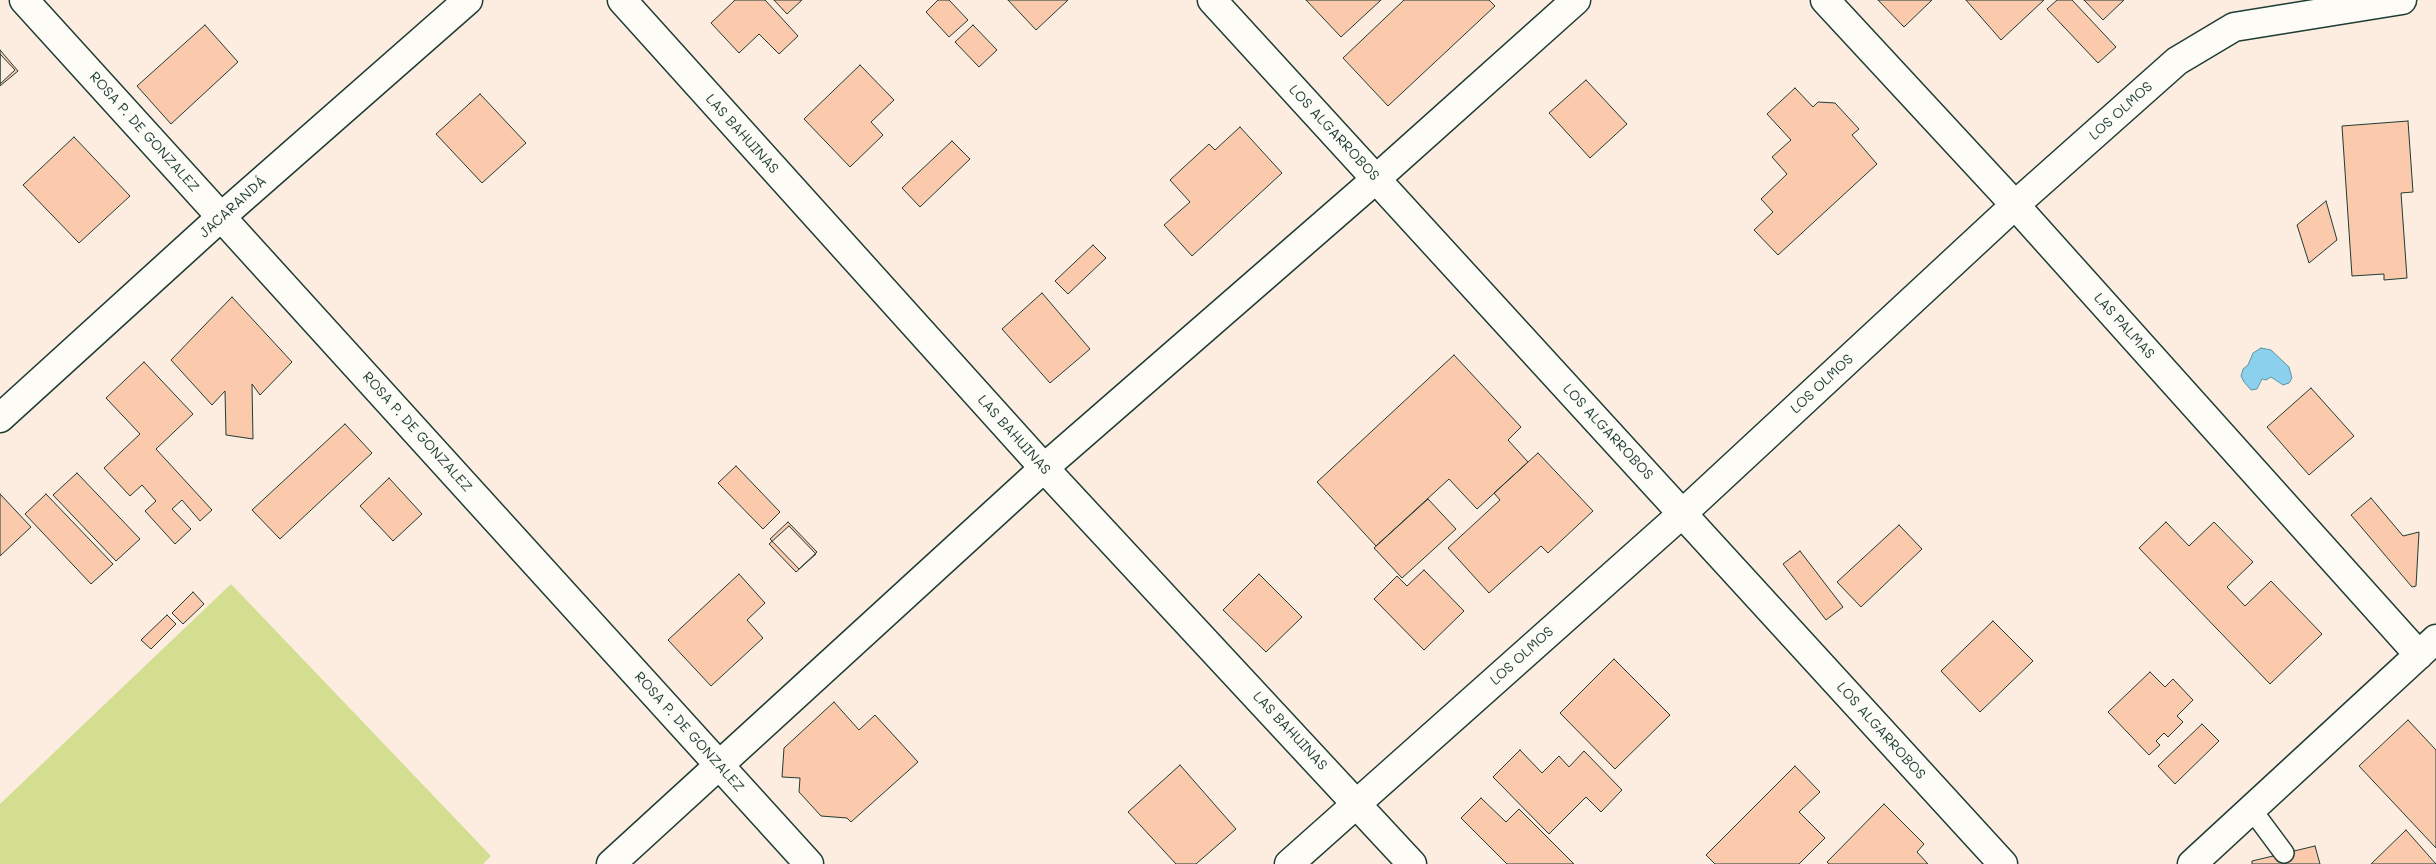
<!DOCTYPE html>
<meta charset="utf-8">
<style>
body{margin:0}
canvas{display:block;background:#fcede0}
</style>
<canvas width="2436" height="864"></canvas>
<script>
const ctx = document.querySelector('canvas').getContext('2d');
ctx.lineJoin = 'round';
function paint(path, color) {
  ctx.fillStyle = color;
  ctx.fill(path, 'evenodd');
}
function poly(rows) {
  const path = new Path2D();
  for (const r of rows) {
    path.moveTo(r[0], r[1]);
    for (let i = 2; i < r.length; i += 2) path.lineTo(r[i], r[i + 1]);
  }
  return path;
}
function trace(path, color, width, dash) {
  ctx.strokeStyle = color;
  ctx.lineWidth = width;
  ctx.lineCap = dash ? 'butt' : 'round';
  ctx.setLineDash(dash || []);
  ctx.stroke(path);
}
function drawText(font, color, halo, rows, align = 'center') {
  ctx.font = font + ' Mali,sans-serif';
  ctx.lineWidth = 4.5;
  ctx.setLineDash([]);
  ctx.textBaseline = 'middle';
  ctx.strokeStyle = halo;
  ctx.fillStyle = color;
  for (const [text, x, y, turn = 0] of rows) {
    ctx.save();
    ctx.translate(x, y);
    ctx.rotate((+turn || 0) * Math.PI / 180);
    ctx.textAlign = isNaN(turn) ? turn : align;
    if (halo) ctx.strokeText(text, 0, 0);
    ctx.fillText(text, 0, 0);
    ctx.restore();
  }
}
const green = poly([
 [231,584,491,856,483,864,0,864,0,804]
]);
const water = poly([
 [2261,348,2271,350,2289,367,2292,378,2289,383,2283,385,2271,377,2266,380,2262,379,2257,389,2251,390,2244,382,2241,376,2243,369,2248,365,2253,353,2261,348]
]);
const building = poly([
 [735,0,765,0,798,36,779,54,759,34,739,53,711,23,735,0],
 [774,0,802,0,787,14,774,0],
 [938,0,949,0,968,20,949,37,926,12,938,0],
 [1008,0,1068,0,1036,30,1008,0],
 [1306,0,1381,0,1341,37,1306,0],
 [1404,0,1489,0,1495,6,1388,106,1343,58,1404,0],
 [1878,0,1932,0,1904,27,1878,0],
 [1966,0,2044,0,2001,40,1966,0],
 [2057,0,2072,0,2116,47,2098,63,2047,9,2057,0],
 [2084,0,2124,0,2103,20,2084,0],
 [205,25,238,62,171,124,137,86,205,25],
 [973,25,997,50,979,67,955,42,973,25],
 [0,50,18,71,0,86,0,50],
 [0,54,15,70,0,84,0,54],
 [860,65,894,100,871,122,883,135,850,167,804,119,860,65],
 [1586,80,1627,124,1590,158,1549,113,1586,80],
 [1795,88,1813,107,1818,102,1835,103,1859,129,1852,135,1877,164,1778,255,1754,230,1773,212,1761,199,1787,174,1772,157,1791,140,1767,114,1795,88],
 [480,94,526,143,482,183,436,134,480,94],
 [2408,121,2413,192,2401,193,2407,278,2384,280,2384,274,2352,276,2342,126,2408,121],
 [1240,127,1282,173,1192,256,1164,225,1190,202,1170,180,1209,144,1215,150,1240,127],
 [74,137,130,196,79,243,23,185,74,137],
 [952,141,970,159,920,207,902,188,952,141],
 [2326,201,2337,240,2309,263,2297,225,2326,201],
 [1093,245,1106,258,1068,294,1055,281,1093,245],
 [1042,293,1090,349,1050,383,1002,329,1042,293],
 [232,297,292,362,260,395,252,384,253,439,226,435,225,391,212,405,171,360,232,297],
 [1454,355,1521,427,1508,440,1528,462,1477,509,1449,479,1376,546,1317,482,1454,355],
 [144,362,193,414,156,449,212,510,200,521,182,500,172,509,191,529,175,544,145,511,156,501,142,485,130,496,104,468,140,434,106,398,144,362],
 [2311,388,2354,436,2309,475,2267,427,2311,388],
 [345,424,372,453,280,539,252,510,345,424],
 [1538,453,1593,511,1548,553,1541,546,1489,593,1448,548,1500,500,1494,493,1538,453],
 [736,466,780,512,763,529,718,483,736,466],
 [77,473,140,539,116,561,53,495,77,473],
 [389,478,422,514,393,541,360,506,389,478],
 [0,494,31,527,0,556,0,494],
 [46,494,113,564,91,584,25,514,46,494],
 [2371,498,2403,536,2419,532,2416,586,2412,587,2351,515,2371,498],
 [1428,499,1456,529,1402,578,1374,548,1428,499],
 [788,522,817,552,799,569,770,539,788,522],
 [2166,522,2189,546,2214,522,2253,562,2227,587,2245,606,2271,581,2322,634,2270,684,2139,548,2166,522],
 [1899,525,1922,549,1861,607,1837,582,1899,525],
 [789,526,816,554,796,572,769,544,789,526],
 [1800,551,1843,607,1826,620,1783,564,1800,551],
 [1424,570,1464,611,1424,650,1374,599,1397,576,1407,586,1424,570],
 [739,574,765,603,747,620,763,638,711,686,668,640,739,574],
 [1259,574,1302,617,1266,652,1223,610,1259,574],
 [193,592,204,604,183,624,172,613,193,592],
 [167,615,176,624,151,649,141,640,167,615],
 [1993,621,2033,661,1980,712,1941,671,1993,621],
 [1614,659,1670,715,1615,769,1560,713,1614,659],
 [2150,672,2165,687,2173,679,2193,700,2177,716,2183,722,2168,737,2164,733,2156,741,2160,745,2149,755,2108,712,2150,672],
 [834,702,859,730,875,715,918,762,851,822,847,818,821,816,799,792,800,778,782,777,784,748,834,702],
 [2408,720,2436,750,2436,848,2359,766,2408,720],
 [2202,724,2219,741,2175,784,2158,766,2202,724],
 [1520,750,1542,773,1559,756,1569,767,1584,751,1622,790,1601,812,1586,797,1549,834,1493,777,1520,750],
 [1180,765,1236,829,1196,864,1176,864,1128,812,1180,765],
 [1795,766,1820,792,1799,812,1825,838,1799,864,1715,864,1706,855,1795,766],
 [1481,798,1506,822,1519,809,1574,864,1507,864,1461,818,1481,798],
 [1884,804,1924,844,1917,852,1928,864,1829,864,1827,862,1884,804],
 [2406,830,2436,864,2371,864,2406,830],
 [2315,846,2320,864,2252,864,2252,861,2315,846]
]);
const lane = poly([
 [2252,810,2284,853]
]);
const street = poly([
 [24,0,809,864],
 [622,0,1044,468,1412,864],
 [1212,0,2003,864],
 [1825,0,2015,205,2419,655],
 [611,864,1044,468,1376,179,1576,0],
 [1289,864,1683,513,2015,205,2177,61,2234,27,2402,0],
 [2192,864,2436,639]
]);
const secondary = poly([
 [0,418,221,217,468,0]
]);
const streetNames = [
 ["LOS OLMOS",2121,111,-42],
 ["ROSA P. DE GONZALEZ",144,132,48],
 ["LOS ALGARROBOS",1334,133,47],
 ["LAS BAHUINAS",742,134,48],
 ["JACARANDÁ",233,207,-42],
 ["LAS PALMAS",2124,326,48],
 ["LOS OLMOS",1822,384,-43],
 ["ROSA P. DE GONZALEZ",417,432,48],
 ["LOS ALGARROBOS",1608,432,47],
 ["LAS BAHUINAS",1014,435,48],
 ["LOS OLMOS",1522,656,-42],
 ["LAS BAHUINAS",1290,731,47],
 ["LOS ALGARROBOS",1881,731,48],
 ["ROSA P. DE GONZALEZ",689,732,48]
];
paint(green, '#d3de91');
paint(water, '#8bd0ec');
trace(water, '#6095a2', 1);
paint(building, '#fbc9ab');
trace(building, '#1f3d34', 1);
trace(lane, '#1f3d34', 22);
trace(street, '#1f3d34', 31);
trace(secondary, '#1f3d34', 31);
trace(lane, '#fdfcf7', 19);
trace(street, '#fdfcf7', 28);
trace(secondary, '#fdfcf7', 28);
drawText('14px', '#1f3d34', '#fdfcf7', streetNames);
</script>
